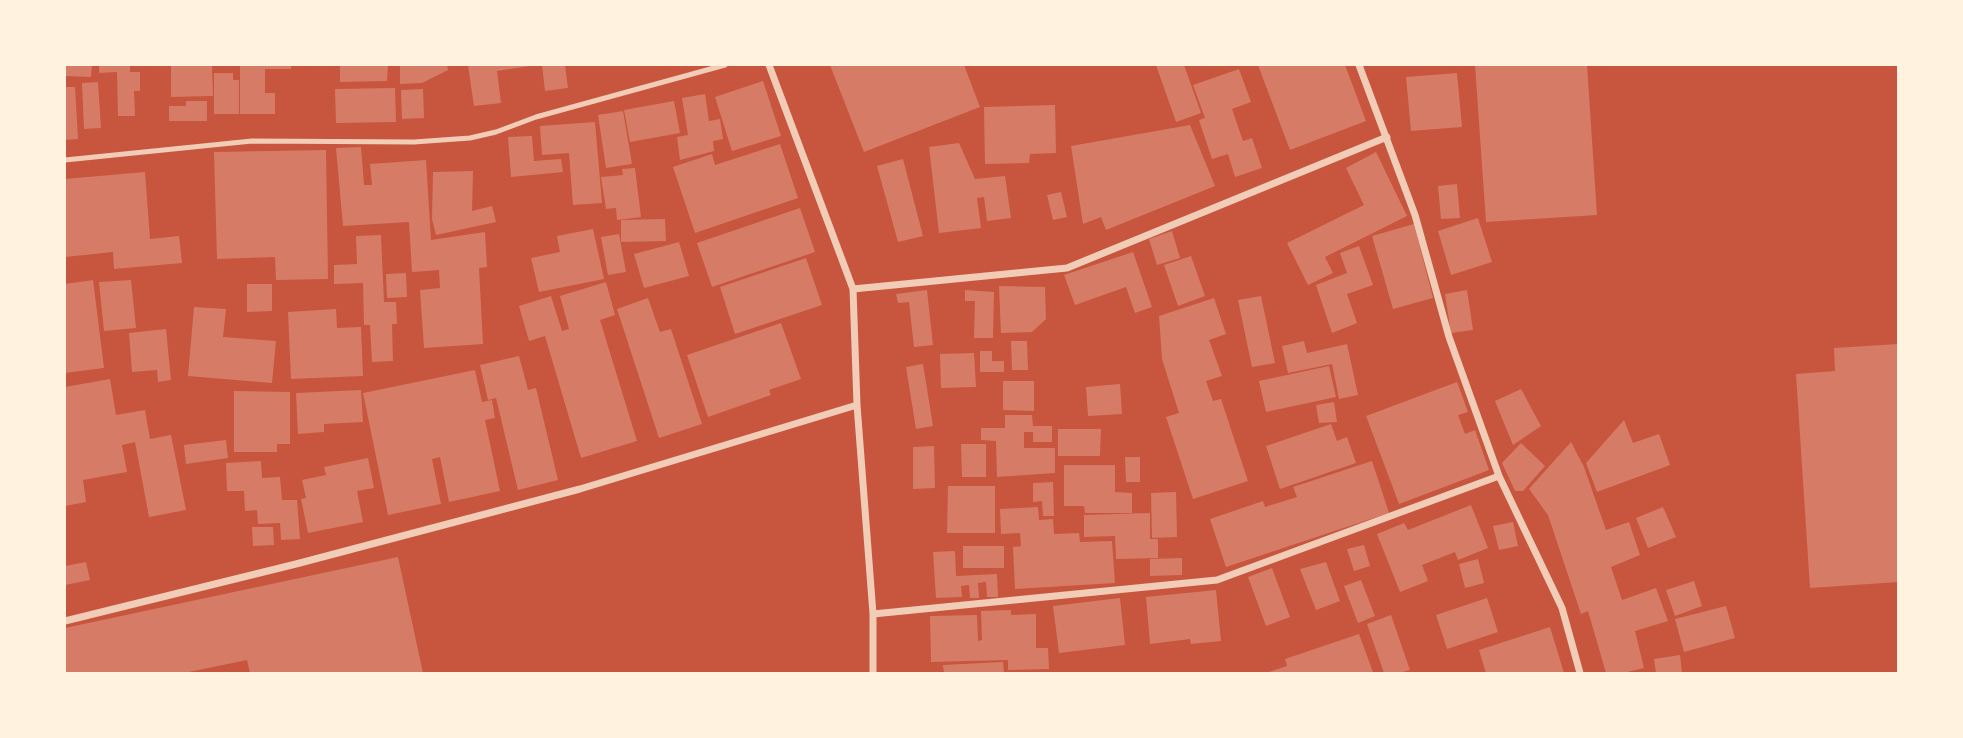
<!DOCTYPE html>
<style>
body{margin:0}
#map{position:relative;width:1963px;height:738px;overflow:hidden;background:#c8553d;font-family:Literata,serif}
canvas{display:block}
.frame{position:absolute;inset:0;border:66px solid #fff3e0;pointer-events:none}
</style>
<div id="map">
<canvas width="1963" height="738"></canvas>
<div class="frame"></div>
</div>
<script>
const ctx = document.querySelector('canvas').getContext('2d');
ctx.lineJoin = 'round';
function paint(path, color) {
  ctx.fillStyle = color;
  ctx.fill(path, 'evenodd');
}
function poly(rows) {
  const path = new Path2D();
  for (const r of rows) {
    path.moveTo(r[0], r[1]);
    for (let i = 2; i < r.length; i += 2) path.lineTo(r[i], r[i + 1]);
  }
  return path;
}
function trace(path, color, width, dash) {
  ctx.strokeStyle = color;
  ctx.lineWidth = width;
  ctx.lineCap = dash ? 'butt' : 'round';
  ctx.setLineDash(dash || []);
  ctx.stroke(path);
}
const building = poly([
 [65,65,92,65,91,77,65,76],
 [99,65,130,65,130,72,140,72,140,91,134,91,135,116,118,116,117,72,99,73],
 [171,65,212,65,213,96,171,97],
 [291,65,291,69,265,69,265,93,275,93,275,114,240,114,240,66],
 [340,65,388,65,387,81,340,82],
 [400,65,447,65,448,70,422,83,400,84],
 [468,65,530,65,530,66,497,71,501,103,474,106],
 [542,65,565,65,568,88,545,91],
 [830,65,964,65,980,107,864,152],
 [1156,65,1184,65,1201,113,1176,122],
 [1258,65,1345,65,1366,121,1290,150],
 [1475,65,1587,65,1597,215,1486,222],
 [1239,69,1251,102,1232,109,1243,141,1252,138,1262,168,1235,177,1228,154,1212,159,1199,120,1205,118,1193,85],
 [214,73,233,73,233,80,239,80,239,114,214,114],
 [1457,73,1462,127,1411,131,1406,77],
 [763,81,781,136,732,151,715,97],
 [98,82,101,128,84,129,82,83],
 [65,87,75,87,78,139,65,140],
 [395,88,396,122,336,123,335,89],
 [423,89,424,118,402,119,401,90],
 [705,94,709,121,720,119,723,139,713,141,714,151,680,160,677,137,688,135,682,98],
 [186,101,207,101,207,121,169,121,169,106,186,106],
 [674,101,680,133,630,142,624,110],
 [1055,105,1056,153,1030,154,1029,163,985,164,984,107],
 [623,111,632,164,606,168,598,115],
 [595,122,602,203,573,205,569,153,542,155,540,126],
 [1190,125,1215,186,1106,230,1101,217,1083,224,1071,146],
 [532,136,534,161,561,159,563,172,511,177,508,137],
 [959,143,975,179,1005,176,1011,218,987,221,984,197,977,198,981,228,939,233,929,147],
 [780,144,798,198,695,233,673,167,712,154,715,165],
 [361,147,364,185,372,185,370,164,426,160,431,240,485,232,487,267,479,268,483,344,424,348,420,290,440,288,439,270,412,272,409,222,343,226,336,148],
 [326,150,328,279,276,280,275,257,217,259,214,152],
 [1376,152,1407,216,1325,257,1333,273,1308,285,1287,243,1364,205,1346,168],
 [903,159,923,236,898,242,877,166],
 [635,168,641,217,617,220,616,208,606,209,601,177,623,175,622,169],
 [473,171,472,211,492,206,496,222,436,235,432,219,433,172],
 [145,172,150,239,179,236,182,263,114,269,113,252,65,257,65,179],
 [1457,184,1460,218,1441,219,1438,186],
 [1061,192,1067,217,1053,220,1047,195],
 [800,208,815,252,712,287,697,243],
 [1478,218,1492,262,1451,275,1438,231],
 [665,219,666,241,621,242,621,220],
 [1414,224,1433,298,1393,309,1372,236],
 [593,229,604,279,539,292,531,258,560,252,557,236],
 [1172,231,1180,258,1157,265,1149,239],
 [619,234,626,272,608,275,601,237],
 [381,235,384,302,396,302,397,324,392,324,393,361,372,362,370,325,364,325,363,283,334,284,334,265,357,264,356,236],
 [679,242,689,276,644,288,634,254],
 [1359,246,1373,285,1347,294,1357,323,1332,333,1316,285,1347,273,1340,253],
 [1133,252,1152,307,1135,313,1126,287,1075,305,1064,275],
 [1191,256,1205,296,1178,306,1164,265],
 [806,258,822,305,735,334,720,287],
 [406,273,407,297,387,298,386,274],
 [93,280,104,368,65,373,65,284],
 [131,280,136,328,104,331,99,282],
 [606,282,615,315,600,320,637,441,581,458,545,336,529,341,519,306,551,296,562,331,569,329,560,296],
 [247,284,272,284,272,311,247,312],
 [999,286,1045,287,1046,319,1032,332,1001,333],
 [927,290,933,345,914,347,909,302,898,303,896,294],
 [965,290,994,292,993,338,974,338,975,301,965,301],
 [1467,290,1473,330,1451,333,1445,294],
 [1261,296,1275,363,1252,367,1238,300],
 [648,298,660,332,671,329,702,424,659,438,617,309],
 [1214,298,1226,334,1209,340,1222,376,1206,381,1213,401,1221,399,1248,481,1193,499,1166,417,1179,413,1162,359,1159,316],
 [194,307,226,309,223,337,276,341,272,383,188,376],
 [336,309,337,328,361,327,363,376,291,379,288,312],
 [781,323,801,379,769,390,771,395,708,417,687,355],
 [166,329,171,380,158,382,157,370,132,372,129,333],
 [1011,341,1027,341,1028,370,1012,370],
 [1304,341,1307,353,1347,344,1358,395,1339,399,1332,364,1288,373,1282,346],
 [1898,344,1898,582,1810,588,1796,374,1835,371,1834,348],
 [980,351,992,351,992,361,1004,361,1004,372,980,372],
 [974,353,976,387,941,388,940,354],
 [519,356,528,390,536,388,558,480,518,490,496,398,488,400,480,365],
 [923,364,933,426,916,429,906,367],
 [1329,366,1336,397,1266,412,1259,381],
 [475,370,482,402,492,400,495,418,485,420,500,491,449,502,440,457,432,459,441,504,388,515,363,393],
 [110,379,116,415,145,410,150,439,171,435,186,510,149,517,135,442,122,445,127,472,83,480,86,502,65,506,65,387],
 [1003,381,1034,381,1034,411,1003,410],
 [1457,382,1468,412,1458,415,1465,434,1475,430,1489,470,1399,504,1366,416],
 [1120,384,1122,414,1088,416,1086,387],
 [1521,389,1541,426,1513,445,1495,401],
 [361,390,363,422,324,424,324,432,298,434,296,393],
 [234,391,290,392,290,444,277,444,277,452,234,452],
 [1334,402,1337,422,1319,423,1316,405],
 [1005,415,1032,415,1033,426,1052,426,1052,442,1033,442,1033,432,1024,432,1024,448,1055,448,1055,473,997,477,996,441,981,440,981,428,1005,428],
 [1624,420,1633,443,1659,434,1670,465,1597,492,1586,463],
 [1331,424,1337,441,1347,437,1356,463,1280,489,1266,446],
 [1058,429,1101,429,1100,456,1058,456],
 [226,440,228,458,186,464,184,445],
 [1571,442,1584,467,1606,530,1629,522,1640,555,1611,567,1622,600,1656,588,1668,621,1635,631,1644,668,1623,673,1606,673,1588,611,1581,614,1548,515,1529,489],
 [1521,443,1545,466,1523,491,1515,491,1502,463],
 [961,444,986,444,986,477,962,477],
 [934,446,935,488,913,489,913,447],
 [1125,457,1140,457,1140,482,1126,482],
 [368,458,374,488,357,491,363,522,308,533,301,499,306,498,302,480,326,475,324,467],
 [261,461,262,478,280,477,282,500,297,500,300,539,281,540,280,523,258,524,257,510,245,511,244,491,227,491,226,463],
 [1372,461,1389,513,1226,567,1210,519,1263,501,1265,507,1297,497,1293,487],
 [1064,465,1115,465,1115,492,1132,493,1132,513,1085,513,1084,506,1064,506],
 [1053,482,1054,516,1043,516,1042,501,1033,502,1033,483],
 [948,486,995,486,995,533,947,533],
 [1176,492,1177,537,1152,538,1151,493],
 [1471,505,1488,548,1458,560,1455,552,1422,565,1428,581,1400,592,1377,534,1404,523,1408,530],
 [1038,507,1039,520,1053,519,1054,534,1079,533,1080,542,1112,541,1115,583,1015,589,1013,547,1021,546,1020,533,1001,534,1000,509],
 [1663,507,1676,537,1648,548,1636,518],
 [1150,513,1150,539,1158,539,1158,558,1116,559,1115,536,1084,537,1084,515],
 [1513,522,1518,546,1499,550,1493,526],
 [252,527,273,527,274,545,253,546],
 [1364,545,1370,566,1354,571,1347,549],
 [963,546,1004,546,1004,568,963,568],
 [955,551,956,576,997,574,998,597,987,597,986,582,978,583,979,598,970,598,969,585,961,586,962,597,936,598,933,552],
 [398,557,423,673,250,673,247,660,184,673,65,673,65,628],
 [1182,558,1182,575,1150,576,1150,559],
 [1478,559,1484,583,1465,588,1459,564],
 [86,562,90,580,65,585,65,566],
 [1326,562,1340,601,1316,610,1300,569],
 [1272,568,1290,617,1266,626,1248,577],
 [1361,580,1375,616,1358,623,1344,586],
 [1694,581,1702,606,1675,616,1666,590],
 [1216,590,1221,641,1191,644,1190,639,1150,644,1146,597],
 [1120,598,1125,645,1059,653,1053,606],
 [1487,598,1498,632,1447,649,1436,615],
 [1726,606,1735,638,1684,652,1675,619],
 [1011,610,1011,615,1036,614,1036,648,1048,648,1049,669,1008,670,1008,660,931,662,930,616,977,615,978,641,982,640,981,611],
 [1391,615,1410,670,1399,673,1384,673,1367,624],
 [1550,627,1564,673,1486,673,1479,650],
 [1359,634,1373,672,1266,673,1287,666,1285,659],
 [1680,655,1682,673,1656,673,1654,659],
 [1003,662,1004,673,944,673,943,665]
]);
const service = poly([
 [65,160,252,141,414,142,470,138,496,132,536,117,725,65]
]);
const minor = poly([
 [769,65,853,289,857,405,873,614,873,673],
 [1359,65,1415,215,1449,337,1499,476,1562,608,1580,673],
 [853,289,1067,268,1387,137],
 [873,614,1217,580,1499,476],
 [65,621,296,564,580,489,857,405]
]);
paint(building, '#d67c66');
trace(service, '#f1ccb7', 5);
trace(minor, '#f1ccb7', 7);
</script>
